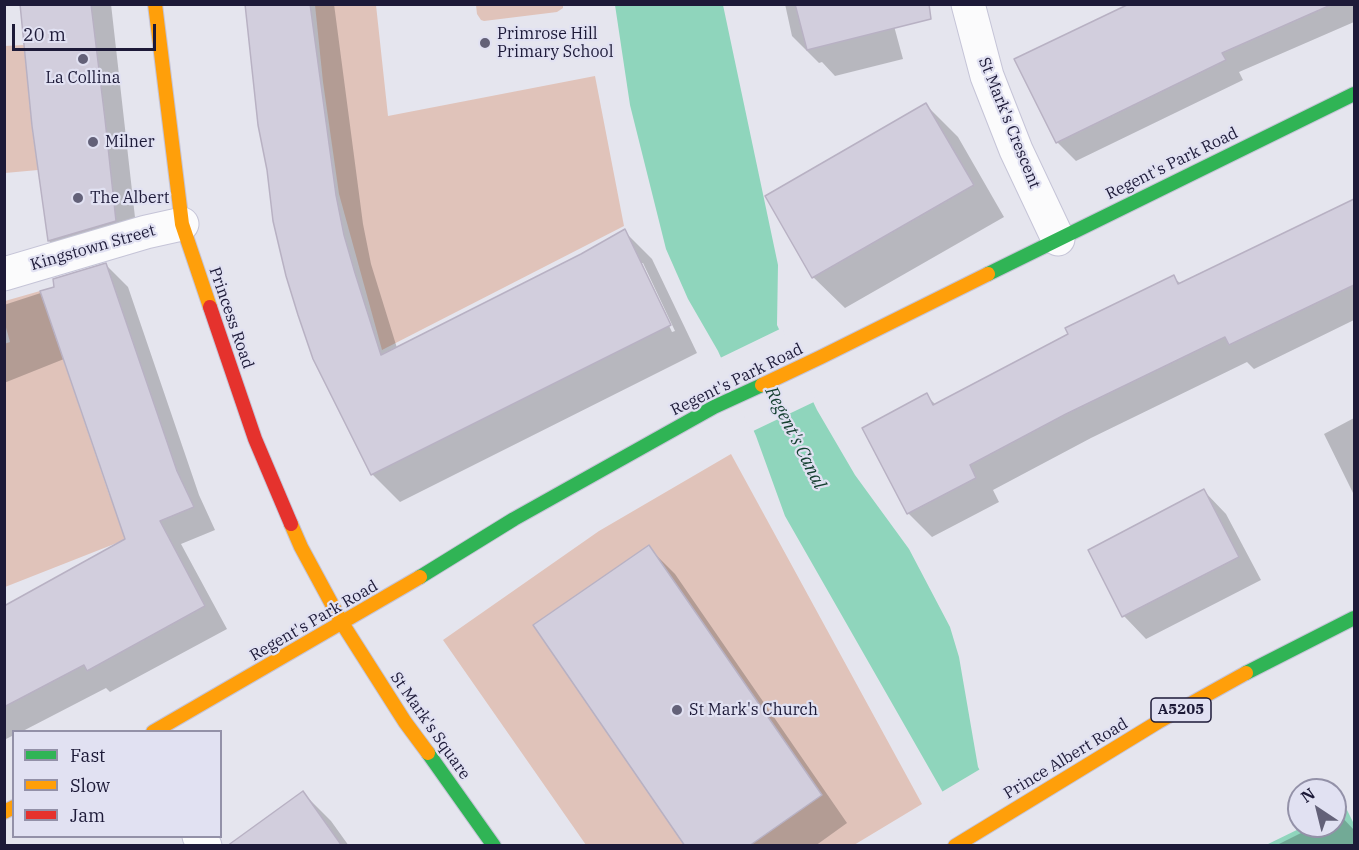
<!DOCTYPE html>
<style>
body{margin:0}
#map{position:relative;width:1359px;height:850px;overflow:hidden;background:#e5e5ee;font-family:"IBM Plex Serif",serif}
canvas{display:block}
.frame{position:absolute;inset:0;border:6px solid #1d1a38;pointer-events:none}
.legend{position:absolute;left:12px;top:730px;width:210px;height:108px;box-sizing:border-box;background:#e1e1f2;border:2px solid #9391a8;margin:0;padding:8px 10px;list-style:none;font-size:18px;color:#1d1a38}
.legend li{display:flex;align-items:center;gap:12px;height:30px}
.legend b{width:30px;border:2px solid #9391a8}
.north{position:absolute;left:1287px;top:778px;width:60px;height:60px;box-sizing:border-box;background:#e1e1f2;border:2px solid #9391a8;border-radius:50%;rotate:325deg;font-size:16px;font-weight:700;line-height:24px;text-align:center;color:#1d1a38}
.north::after{content:'';display:block;margin:auto;width:21px;height:27px;background:#636178;clip-path:polygon(50% 0,100% 100%,50% 72%,0 100%)}
.scale{position:absolute;left:12px;top:24px;width:144px;height:27px;box-sizing:border-box;border:3px solid #1d1a38;border-top:0;padding-left:8px;font-size:18px;line-height:21px;white-space:nowrap;color:#1d1a38;-webkit-text-stroke:4px #e1e1f2;paint-order:stroke}
</style>
<div id="map">
<canvas width="1359" height="850"></canvas>
<div class="frame"></div>
<ul class="legend">
<li><b style="height:8px;background:#30b455"></b>Fast</li>
<li><b style="height:8px;background:#ff9f0a"></b>Slow</li>
<li><b style="height:8px;background:#e5322d"></b>Jam</li>
</ul>
<div class="north">N</div>
<div class="scale">20 m</div>
</div>
<script>
const ctx = document.querySelector('canvas').getContext('2d');
ctx.lineJoin = 'round';
function paint(path, color) {
  ctx.fillStyle = color;
  ctx.fill(path, 'evenodd');
}
function poly(rows) {
  const path = new Path2D();
  for (const r of rows) {
    path.moveTo(r[0], r[1]);
    for (let i = 2; i < r.length; i += 2) path.lineTo(r[i], r[i + 1]);
  }
  return path;
}
function trace(path, color, width, dash) {
  ctx.strokeStyle = color;
  ctx.lineWidth = width;
  ctx.lineCap = dash ? 'butt' : 'round';
  ctx.setLineDash(dash || []);
  ctx.stroke(path);
}
function drawText(font, color, halo, rows, align = 'center') {
  ctx.font = font + ' "IBM Plex Serif",serif';
  ctx.lineWidth = 4.5;
  ctx.setLineDash([]);
  ctx.textBaseline = 'middle';
  ctx.strokeStyle = halo;
  ctx.fillStyle = color;
  for (const [text, x, y, turn = 0] of rows) {
    ctx.save();
    ctx.translate(x, y);
    ctx.rotate((+turn || 0) * Math.PI / 180);
    ctx.textAlign = isNaN(turn) ? turn : align;
    if (halo) ctx.strokeText(text, 0, 0);
    ctx.fillText(text, 0, 0);
    ctx.restore();
  }
}
const green = poly([
 [563,4,563,8,557,12,484,21,481,20,477,14,476,5],
 [315,5,376,5,388,116,595,76,624,226,382,350,339,194,323,82],
 [24,45,32,127,38,170,5,173,4,46],
 [40,291,109,494,127,539,5,587,4,344,10,342,5,324,5,301],
 [731,454,922,804,854,845,586,845,443,640,599,531]
]);
const water = poly([
 [615,5,723,5,778,265,777,325,817,410,855,475,909,549,950,627,959,657,978,767,1022,845,973,845,785,516,756,436,718,351,688,299,666,249,630,105],
 [1345,806,1354,824,1354,845,1266,845,1305,826,1335,826,1335,811]
]);
const pier = poly([
 [782,328,816,401,751,432,718,359],
 [982,768,1025,844,1025,846,970,846,940,793]
]);
const shadow = poly([
 [21,4,111,4,138,244,72,263,49,241,34,127],
 [247,4,334,4,363,224,371,264,397,348,581,255,624,231,652,259,697,353,400,502,372,474,316,361],
 [639,263,643,263,675,331,672,332],
 [785,4,888,4,903,59,835,76,822,62,819,63,792,36],
 [1132,4,1354,4,1354,22,1239,72,1243,80,1076,161,1057,142],
 [926,105,958,137,1004,217,845,308,813,277],
 [1354,201,1354,320,1254,369,1247,362,1091,438,993,490,999,502,932,537,908,513,926,395,936,405,1070,334,1173,277,1181,284],
 [106,265,128,287,199,495,215,530,181,544,227,629,110,692,106,688,21,732,14,732,14,735,4,740,4,608,127,540,64,359,4,383,4,305,56,288],
 [1354,418,1354,495,1324,434],
 [1204,491,1226,514,1261,580,1146,639,1124,616,1090,551],
 [648,547,675,574,847,823,815,846,687,846],
 [303,793,331,821,349,846,230,846],
 [1339,814,1354,830,1354,846,1275,846,1315,826,1335,826,1335,816]
]);
const building = poly([
 [20,4,91,4,105,119,116,221,48,241,32,126,20,4],
 [245,4,310,4,336,195,344,235,355,273,381,355,581,254,625,229,671,325,371,475,313,359,298,315,286,276,273,221,267,170,258,125,245,4],
 [795,4,929,4,931,19,807,50,795,4],
 [1129,4,1333,4,1222,53,1226,60,1056,143,1014,59,1129,4],
 [926,103,974,185,812,278,765,196,926,103],
 [1354,199,1354,285,1229,345,1225,337,1066,414,970,465,976,478,907,514,862,428,927,393,933,405,1068,334,1065,328,1174,275,1178,284,1354,199],
 [106,263,177,471,194,507,160,521,205,606,87,671,84,665,4,707,4,606,125,539,40,291,54,287,53,279,106,263],
 [1204,489,1239,557,1122,617,1088,550,1204,489],
 [649,545,822,795,749,846,685,846,533,625,649,545],
 [303,791,342,846,227,846,303,791]
]);
const street = poly([
 [968,4,987,76,1016,150,1058,239],
 [4,274,146,232,182,224],
 [199,836,205,846]
]);
const fast = poly([
 [988,274,1354,94],
 [420,577,514,519,714,407,762,385],
 [1246,673,1354,618],
 [428,753,494,846]
]);
const slow = poly([
 [155,4,182,224,210,307],
 [762,385,821,357,988,274],
 [291,524,301,547,342,623,405,722,428,753],
 [153,732,420,577],
 [4,812,14,807],
 [955,846,1158,722,1246,673]
]);
const jam = poly([
 [210,307,255,439,291,524]
]);
const markers = [
 [485,43,6,"#636178"],
 [83,59,6,"#636178"],
 [93,142,6,"#636178"],
 [78,198,6,"#636178"],
 [677,710,6,"#636178"]
];
const shields = [
 [1181,710,60]
];
const shieldNames = [
 ["A5205",1181,710]
];
const poiNames = [
 ["Primrose Hill",497,34],
 ["Primary School",497,52],
 ["La Collina",83,78,"center"],
 ["Milner",105,142],
 ["The Albert",90,198],
 ["St Mark's Church",689,710]
];
const streetNames = [
 ["St Mark's Crescent",1009,123,68],
 ["Regent's Park Road",1172,164,-26],
 ["Kingstown Street",93,248,-16],
 ["Princess Road",231,318,71],
 ["Regent's Park Road",737,380,-26],
 ["Regent's Park Road",314,621,-30],
 ["St Mark's Square",430,726,55],
 ["Prince Albert Road",1066,759,-31]
];
const waterNames = [
 ["Regent's Canal",795,438,63]
];
paint(green, '#e0c3ba');
paint(water, '#8fd5bc');
paint(pier, '#e5e5ee');
paint(shadow, '#0003');
paint(building, '#d2cedd');
trace(building, '#b8b1c3', 1.5);
trace(street, '#c5c4d7', 35);
trace(fast, '#c5c4d7', 16);
trace(slow, '#c5c4d7', 16);
trace(jam, '#c5c4d7', 16);
trace(street, '#fbfbfc', 33);
trace(fast, '#30b455', 14);
trace(slow, '#ff9f0a', 14);
trace(jam, '#e5322d', 14);
for (const [x, y, r, color] of markers) {
  const dot = new Path2D();
  dot.arc(x, y, r, 0, 2 * Math.PI);
  ctx.fillStyle = color;
  ctx.fill(dot);
  trace(dot, '#e1e1f2', 2);
}
for (const [x, y, w] of shields) {
  const box = new Path2D();
  box.roundRect(x - w / 2, y - 12, w, 24, 4.5);
  ctx.fillStyle = '#e1e1f2';
  ctx.fill(box);
  trace(box, '#1d1a38', 1.5);
}
drawText('bold 15px', '#1d1a38', null, shieldNames);
drawText('16px', '#1d1a38', '#e1e1f2', poiNames, 'left');
drawText('16px', '#1d1a38', '#e1e1f2', streetNames);
drawText('italic 18px', '#133f2f', '#e1e1f2', waterNames);
</script>
